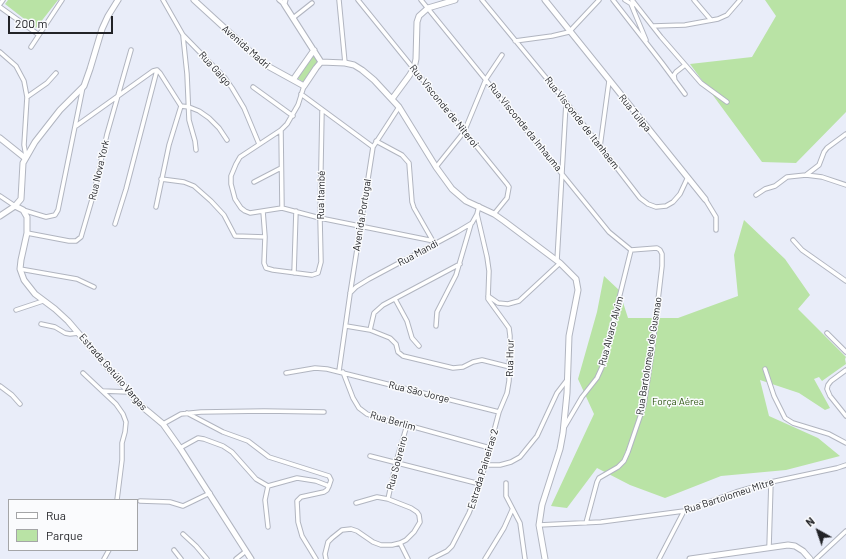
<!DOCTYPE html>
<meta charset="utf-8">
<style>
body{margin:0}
#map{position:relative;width:846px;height:559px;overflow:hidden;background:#e9edf9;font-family:Barlow,sans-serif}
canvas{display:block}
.legend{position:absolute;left:8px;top:499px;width:130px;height:52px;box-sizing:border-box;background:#fafbfd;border:1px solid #a4a5a7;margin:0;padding:5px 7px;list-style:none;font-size:12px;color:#222327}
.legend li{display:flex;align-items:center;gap:8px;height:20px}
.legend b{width:20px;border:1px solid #a4a5a7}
.north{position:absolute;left:798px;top:511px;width:40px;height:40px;-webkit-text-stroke:3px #fafbfd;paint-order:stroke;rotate:320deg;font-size:11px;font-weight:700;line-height:16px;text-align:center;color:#222327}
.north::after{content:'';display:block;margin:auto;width:14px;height:18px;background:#222327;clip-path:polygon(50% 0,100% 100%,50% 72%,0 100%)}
.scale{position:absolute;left:8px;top:16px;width:105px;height:18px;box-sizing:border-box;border:2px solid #222327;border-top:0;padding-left:5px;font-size:12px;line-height:14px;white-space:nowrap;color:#222327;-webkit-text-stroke:3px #fafbfd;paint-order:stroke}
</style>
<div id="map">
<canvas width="846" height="559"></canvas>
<ul class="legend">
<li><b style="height:5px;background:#fff"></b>Rua</li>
<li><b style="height:11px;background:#b9e3a5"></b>Parque</li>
</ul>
<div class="north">N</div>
<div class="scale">200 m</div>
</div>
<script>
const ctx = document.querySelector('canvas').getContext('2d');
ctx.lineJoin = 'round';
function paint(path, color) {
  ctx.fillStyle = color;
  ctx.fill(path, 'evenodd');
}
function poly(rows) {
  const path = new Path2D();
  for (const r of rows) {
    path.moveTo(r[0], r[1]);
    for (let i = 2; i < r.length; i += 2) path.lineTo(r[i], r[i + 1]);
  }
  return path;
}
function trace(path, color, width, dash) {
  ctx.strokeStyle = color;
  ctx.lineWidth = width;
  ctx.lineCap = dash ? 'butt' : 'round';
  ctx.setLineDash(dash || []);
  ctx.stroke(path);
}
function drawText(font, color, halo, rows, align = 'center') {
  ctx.font = font + ' Barlow,sans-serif';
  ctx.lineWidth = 3;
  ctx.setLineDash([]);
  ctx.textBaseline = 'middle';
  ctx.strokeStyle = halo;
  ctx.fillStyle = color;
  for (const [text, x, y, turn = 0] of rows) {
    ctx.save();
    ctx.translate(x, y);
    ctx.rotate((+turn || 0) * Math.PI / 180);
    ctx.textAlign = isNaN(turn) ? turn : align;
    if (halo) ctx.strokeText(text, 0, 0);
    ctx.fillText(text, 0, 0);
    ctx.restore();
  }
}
const green = poly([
 [8,0,58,0,36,28,5,4],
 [765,0,846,0,846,112,796,163,762,162,690,64,752,57,776,16],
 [313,53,319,62,303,82,296,77],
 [744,220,785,259,810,295,798,309,846,357,845,359,846,364,822,381,819,377,814,379,830,408,825,410,799,393,760,380,769,416,818,438,840,456,786,470,721,476,665,498,630,485,597,468,567,508,551,506,594,414,578,379,597,312,604,276,619,290,628,318,678,318,738,296,734,255]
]);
const minor = poly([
 [163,0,183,35,225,78,232,88,244,108,259,144],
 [279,0,284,4],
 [339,0,345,63],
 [358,0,507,184,509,187,507,198,494,214],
 [421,0,609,232,631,250],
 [482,0,566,102,640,198,648,204,656,207,666,206,673,202,680,194,687,179],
 [613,0,662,63,685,94],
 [625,0,633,5],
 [632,0,661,37,701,83,727,102],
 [694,0,711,20],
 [0,4,3,0],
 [631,4,646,40],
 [0,7,39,35],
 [293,18,312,3],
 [653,26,685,25,718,19,727,15,740,0],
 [183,36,187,74,189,120,195,141,196,150],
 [515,41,552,36,569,32,599,0],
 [31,47,62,0],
 [0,52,16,66,24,81,27,97,24,145,26,156],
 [675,81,674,75,676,72,685,65],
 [304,86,298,105,287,124,281,130,240,157,236,164,231,176,231,184,235,199,241,208,245,211,250,213,282,208,320,218,434,241],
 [253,87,293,116],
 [301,94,373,147],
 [27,97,47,83,56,73],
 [181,106,189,107,199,111,209,118,219,128,227,140],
 [76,126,153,71,157,70,160,73,181,106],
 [281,130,282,208],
 [376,141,402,155,409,163,412,202,414,208,434,243],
 [600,147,609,81],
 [436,167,464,132,486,79,502,55],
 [806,175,819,165,824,152,827,148,846,134],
 [161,179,184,182,194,186,211,201,224,215,235,236,265,237],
 [254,182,281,168],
 [756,195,765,189,775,186,787,177,806,175,822,177,846,185],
 [0,196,15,206],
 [705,199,716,217,716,230],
 [156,207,169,145,181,106],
 [23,210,46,217,55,215,58,210,83,87],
 [263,211,265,237,264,263,266,268,273,270,312,275,318,273,321,262,320,218,322,111],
 [115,224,126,189,157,70],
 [27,233,69,241,76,241,81,237,93,196,107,134,131,50],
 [793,240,802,250,846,281],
 [557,261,566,103],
 [20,269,77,279,94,287],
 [294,273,296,211],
 [350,293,356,287,369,279,457,232,472,223,477,214,479,206],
 [488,296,498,303,508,304,519,301,560,263],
 [395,299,407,321,412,338,419,346],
 [16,310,43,301],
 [41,324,55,327,65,333,70,334,79,333],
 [346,326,370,330,390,338,396,344,398,352,403,356,453,368,463,367,473,362,482,360,510,367],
 [436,326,437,312,456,275,471,224],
 [370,330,374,313,383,305,460,264],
 [827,333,846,352],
 [765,369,774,396,785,418,793,423,829,434,846,443],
 [846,370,831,381,828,385,827,389,830,396,846,416],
 [339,371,350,294,373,147,399,107],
 [343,372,353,398,359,408,367,414,383,420,407,425,490,448],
 [83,373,116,404,123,414,126,422,125,432,122,443,122,460,117,500],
 [286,373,315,368,327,369,499,412],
 [0,386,12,395,20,404],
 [103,391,128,392],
 [187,413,223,432,248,441,269,457,329,476,331,480,329,486],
 [163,424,181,414,201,412,264,411,324,412],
 [565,426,582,397,597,378,602,367,631,250],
 [180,448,198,438,204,439,223,446,232,452,256,479,268,486,297,478,316,481,329,486,327,490,324,492,301,497,297,501,298,522,302,536,316,559],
 [370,456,480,484],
 [485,465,500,465,511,462,520,457,537,436,557,393,567,380],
 [506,483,506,496,520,523,525,559],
 [268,486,265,500,268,527],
 [388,499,396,462,407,425],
 [140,501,170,502,183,506,210,493],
 [586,523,597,482,599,478,618,467,624,461,628,452,644,405,652,352,662,266,662,254,660,250,657,248,631,250],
 [539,525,601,522,684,511,736,492,771,482,837,468,846,465],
 [183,534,196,546,207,559],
 [400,543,408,559],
 [769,548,771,482],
 [174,550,181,559],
 [104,559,109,550],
 [236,559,246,551],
 [326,559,325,554,328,542,332,538,342,530,351,529,357,531,373,542,381,545,392,545,400,543,406,540,414,532,420,522,419,515,417,512,411,508,388,499,377,497,356,503],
 [431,559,447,551,452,546,469,513,480,484,499,412,507,393,509,381,510,336,509,328,504,321,488,299,489,271,487,257,477,214],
 [485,559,504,528,512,510],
 [659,559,684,511],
 [816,559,846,531]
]);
const secondary = poly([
 [194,0,264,64,304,86,316,68,321,62],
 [285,0,284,4,321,62],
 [545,0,705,199],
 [321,62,345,63,354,65,362,70,374,80,399,107,436,167,452,189,466,201,494,214,504,221,560,263,576,279,578,290,569,336,567,393,563,433,560,449,542,505,539,525,545,559],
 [293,80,314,50],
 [392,99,409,76,414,68,416,59,417,22,419,16,428,8,455,0],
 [0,138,25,158],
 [15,206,23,210,27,217,27,233,21,260,20,269,24,280,35,294,55,309,68,321,139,404,163,424,180,448,251,559],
 [0,216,15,206,21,199,23,163,35,142,60,110,84,86,90,69,102,29,108,16,118,0],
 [690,559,788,545,795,546,803,551,810,559]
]);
const streetNames = [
 ["Avenida Madri",246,47,41],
 ["Rua Galgo",215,69,48],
 ["Rua Visconde de Niteroi",444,106,51],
 ["Rua Tulipa",635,113,51],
 ["Rua Visconde de Itanhaem",582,123,52],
 ["Rua Visconde da Inhauma",525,127,51],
 ["Rua Nova York",99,170,-77],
 ["Rua Itambé",321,195,-89],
 ["Avenida Portugal",362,215,-81],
 ["Rua Mandi",418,253,-28],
 ["Rua Alvaro Alvim",611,331,-75],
 ["Rua Bartolomeu de Gusmao",649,356,-81],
 ["Rua Hrur",510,358,-89],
 ["Estrada Getúlio Vargas",113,372,49],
 ["Rua São Jorge",419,392,14],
 ["Rua Berlim",393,421,16],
 ["Rua Sobreiro",397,463,-75],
 ["Estrada Paineiras 2",483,469,-73],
 ["Rua Bartolomeu Mitre",729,496,-18]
];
const parkNames = [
 ["Força Aérea",678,402]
];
paint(green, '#b9e3a5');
trace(minor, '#b1b5c0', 5.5);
trace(secondary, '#b1b5c0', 7);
trace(minor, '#fff', 3.5);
trace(secondary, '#fff', 5);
drawText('10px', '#222327', '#fafbfd', streetNames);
drawText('10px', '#28520b', '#fafbfd', parkNames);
</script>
